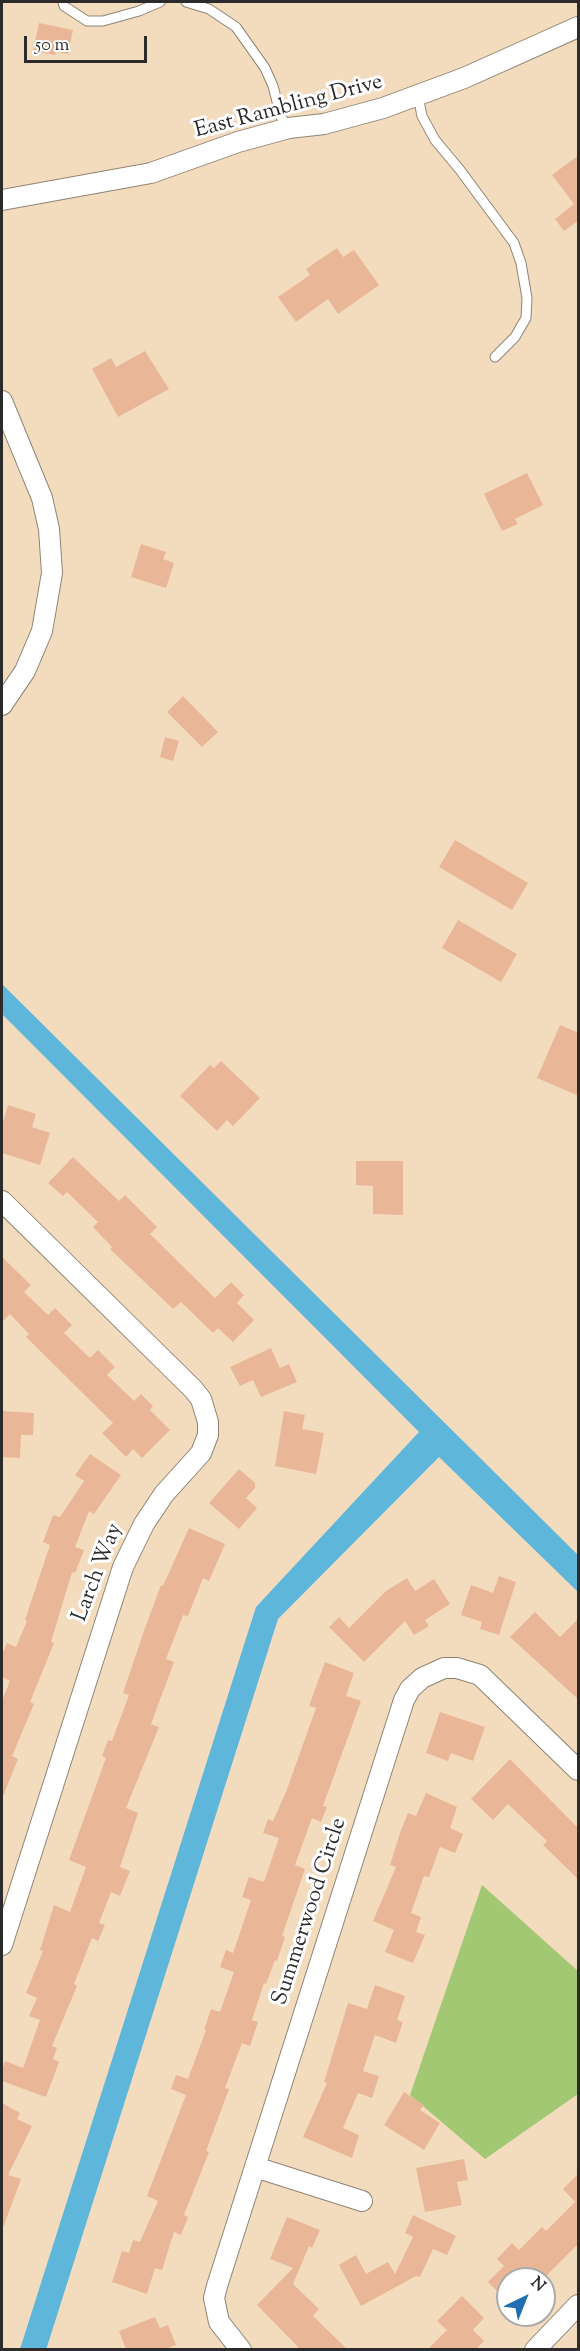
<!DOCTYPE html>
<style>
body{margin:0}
#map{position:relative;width:580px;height:2351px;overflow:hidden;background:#f3dcbe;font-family:"Sorts Mill Goudy",serif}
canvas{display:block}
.frame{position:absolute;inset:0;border:3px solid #2b2b2b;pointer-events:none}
.north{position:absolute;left:496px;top:2267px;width:60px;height:60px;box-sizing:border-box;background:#fff;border:2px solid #aaa;border-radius:50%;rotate:43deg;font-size:16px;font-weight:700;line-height:24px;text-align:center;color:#2b2b2b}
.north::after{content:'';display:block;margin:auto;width:21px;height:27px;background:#1f6fb2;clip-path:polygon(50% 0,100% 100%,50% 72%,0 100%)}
.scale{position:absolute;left:24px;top:36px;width:123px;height:27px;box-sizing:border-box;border:3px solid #2b2b2b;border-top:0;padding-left:8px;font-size:18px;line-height:21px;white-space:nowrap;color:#2b2b2b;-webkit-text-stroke:4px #fff;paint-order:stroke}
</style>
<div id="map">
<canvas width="580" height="2351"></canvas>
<div class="frame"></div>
<div class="north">N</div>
<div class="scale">50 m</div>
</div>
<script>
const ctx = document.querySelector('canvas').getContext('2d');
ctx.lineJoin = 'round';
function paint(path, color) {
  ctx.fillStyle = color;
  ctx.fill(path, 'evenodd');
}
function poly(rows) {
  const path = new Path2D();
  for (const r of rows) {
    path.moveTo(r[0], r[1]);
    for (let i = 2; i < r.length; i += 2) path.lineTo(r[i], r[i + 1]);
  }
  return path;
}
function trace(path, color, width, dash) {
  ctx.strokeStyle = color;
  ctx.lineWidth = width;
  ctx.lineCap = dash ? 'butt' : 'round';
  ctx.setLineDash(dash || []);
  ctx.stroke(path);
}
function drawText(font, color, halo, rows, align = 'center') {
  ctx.font = font + ' "Sorts Mill Goudy",serif';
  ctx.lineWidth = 6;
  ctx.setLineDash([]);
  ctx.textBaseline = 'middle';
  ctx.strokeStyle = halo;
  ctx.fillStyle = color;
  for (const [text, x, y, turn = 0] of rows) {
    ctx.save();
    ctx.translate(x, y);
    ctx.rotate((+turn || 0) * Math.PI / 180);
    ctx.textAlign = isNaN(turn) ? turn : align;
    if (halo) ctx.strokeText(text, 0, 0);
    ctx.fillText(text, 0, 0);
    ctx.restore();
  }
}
const green = poly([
 [482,1885,578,1971,578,2094,485,2159,410,2095]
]);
const water = poly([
 [2,984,578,1555,578,1592,439,1457,278,1619,46,2350,20,2349,256,1607,419,1432,2,1014]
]);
const building = poly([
 [39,23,73,30,68,54,56,52,55,55,33,51],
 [579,155,579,220,564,231,555,219,574,204,552,175],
 [337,248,343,257,354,250,379,285,338,314,328,299,296,322,278,297,310,275,306,269],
 [145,351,169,389,118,417,92,369,111,358,116,367],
 [527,473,543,505,515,519,518,524,502,531,484,494],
 [141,544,166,552,163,559,174,563,166,588,131,577],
 [183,696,218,732,202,747,167,712],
 [165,737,179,741,173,761,160,757],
 [455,840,528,883,512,910,439,867],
 [458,920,517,954,501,982,442,948],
 [560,1025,579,1033,579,1096,537,1078],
 [221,1061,260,1098,233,1126,227,1120,217,1131,180,1096,210,1065,214,1068],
 [8,1105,36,1114,32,1127,50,1133,40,1165,2,1153,2,1125],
 [73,1157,119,1201,125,1195,157,1227,150,1234,215,1298,231,1282,244,1295,237,1303,254,1320,233,1342,218,1328,213,1333,181,1302,173,1309,110,1249,112,1247,93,1227,98,1222,67,1192,63,1196,48,1183],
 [356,1161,403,1161,403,1215,373,1214,373,1186,356,1185],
 [2,1257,31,1285,24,1292,48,1315,55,1308,72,1325,64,1333,90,1358,98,1350,115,1367,107,1375,134,1401,141,1394,153,1406,150,1410,170,1430,142,1458,133,1449,126,1457,102,1433,113,1423,26,1337,29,1334,10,1314,2,1322],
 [271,1348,280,1368,289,1364,297,1382,261,1397,253,1380,240,1386,230,1367],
 [2,1411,34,1413,33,1435,21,1435,20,1458,2,1457],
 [284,1411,305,1415,302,1429,324,1433,316,1474,275,1466],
 [90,1454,121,1475,94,1514,89,1511,75,1547,84,1550,75,1573,72,1572,51,1642,54,1643,30,1702,34,1704,12,1756,18,1759,2,1799,2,1701,10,1681,2,1677,2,1655,7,1643,16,1647,27,1621,25,1620,50,1545,43,1542,53,1515,60,1517,84,1481,75,1475],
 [239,1469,255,1483,255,1488,246,1498,257,1508,239,1529,209,1503],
 [189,1528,225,1544,209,1581,203,1578,188,1616,183,1615,166,1659,174,1662,151,1724,159,1727,126,1808,138,1813,120,1867,130,1871,120,1896,111,1892,99,1923,105,1925,98,1941,92,1938,74,1984,77,1986,52,2046,57,2048,53,2059,59,2062,46,2097,2,2081,2,2071,5,2061,23,2068,40,2020,29,2016,37,1998,26,1993,43,1951,40,1950,54,1905,70,1912,86,1867,69,1860,106,1758,102,1756,108,1740,112,1741,129,1695,123,1693,145,1628,161,1585,163,1586],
 [499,1576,516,1582,499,1635,480,1629,482,1622,461,1615,471,1585,493,1593],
 [407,1578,415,1591,434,1579,450,1604,425,1620,429,1626,414,1635,405,1621,364,1662,329,1627,339,1617,349,1628,386,1591],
 [535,1612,560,1637,579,1618,579,1700,510,1637],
 [325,1662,354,1673,346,1696,361,1701,323,1806,327,1807,321,1822,312,1818,295,1865,305,1869,282,1936,285,1937,277,1961,275,1960,266,1984,264,1983,252,2020,258,2022,250,2046,242,2043,225,2088,229,2089,206,2151,209,2152,184,2215,188,2217,181,2235,174,2232,162,2270,155,2268,147,2294,112,2282,122,2251,129,2253,133,2240,140,2242,158,2201,147,2196,186,2095,171,2089,176,2075,188,2079,206,2030,204,2030,211,2009,220,2012,234,1972,220,1967,226,1950,233,1953,251,1900,242,1897,249,1877,264,1882,279,1838,263,1833,268,1819,273,1821,286,1792,316,1708,309,1706],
 [440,1712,485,1727,473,1761,451,1753,448,1761,426,1753],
 [510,1759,579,1829,579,1880,543,1845,547,1841,508,1804,493,1820,471,1799],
 [426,1793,457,1807,450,1828,463,1834,455,1853,440,1847,429,1877,424,1876,411,1913,421,1917,416,1932,425,1935,413,1963,385,1952,394,1930,373,1921,396,1867,390,1865,401,1830,408,1813,416,1816],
 [375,1985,405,1996,397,2020,403,2022,396,2043,375,2035,363,2071,379,2076,372,2098,358,2093,343,2128,359,2135,352,2158,303,2137,327,2083,324,2082,348,2003,367,2009],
 [404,2092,424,2105,420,2110,440,2123,424,2150,384,2125],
 [2,2103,20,2113,17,2119,32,2126,8,2175,21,2179,3,2228],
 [464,2159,468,2180,457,2182,462,2205,425,2212,416,2168],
 [579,2173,579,2243,543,2279,508,2279,508,2302,488,2282,504,2266,497,2259,512,2243,519,2250,542,2227,546,2231,575,2202,563,2189],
 [413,2215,456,2236,447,2255,433,2249,420,2277,416,2276,361,2306,339,2265,356,2255,366,2274,388,2262,395,2274,413,2237,405,2233],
 [287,2217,320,2230,312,2248,309,2246,293,2284,319,2309,313,2316,347,2349,300,2349,257,2305,293,2268,270,2259],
 [462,2296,484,2318,473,2330,484,2341,476,2349,428,2349,447,2330,437,2321],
 [155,2317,160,2328,168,2325,176,2345,165,2349,126,2349,119,2331]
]);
const lane = poly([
 [63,2,64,6,87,21,103,21,139,11,160,2],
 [186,2,209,9,236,27,265,68,273,86,281,117,289,128],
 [418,96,422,116,435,140,460,170,514,243,521,263,527,298,526,318,515,337,495,357]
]);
const street = poly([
 [2,200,151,173,238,142,289,128,324,124,383,108,464,78,578,27],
 [2,401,42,498,49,529,52,573,42,631,25,671,2,705],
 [2,1201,193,1389,201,1399,208,1422,208,1435,201,1453,164,1494,144,1524,123,1567,2,1945],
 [255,2167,362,2201],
 [241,2350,219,2322,214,2298,217,2286,404,1700,410,1689,422,1678,444,1668,457,1668,480,1675,578,1770],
 [535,2350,578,2305]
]);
const streetNames = [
 ["East Rambling Drive",289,108,-15],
 ["Larch Way",99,1573,-69],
 ["Summerwood Circle",311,1912,-72]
];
paint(green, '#a2c873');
paint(water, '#5eb6db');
paint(building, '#e9b797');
trace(lane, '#8f8474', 11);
trace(street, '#8f8474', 22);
trace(lane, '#fff', 9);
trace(street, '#fff', 20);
drawText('22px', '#2b2b2b', '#fff', streetNames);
</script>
